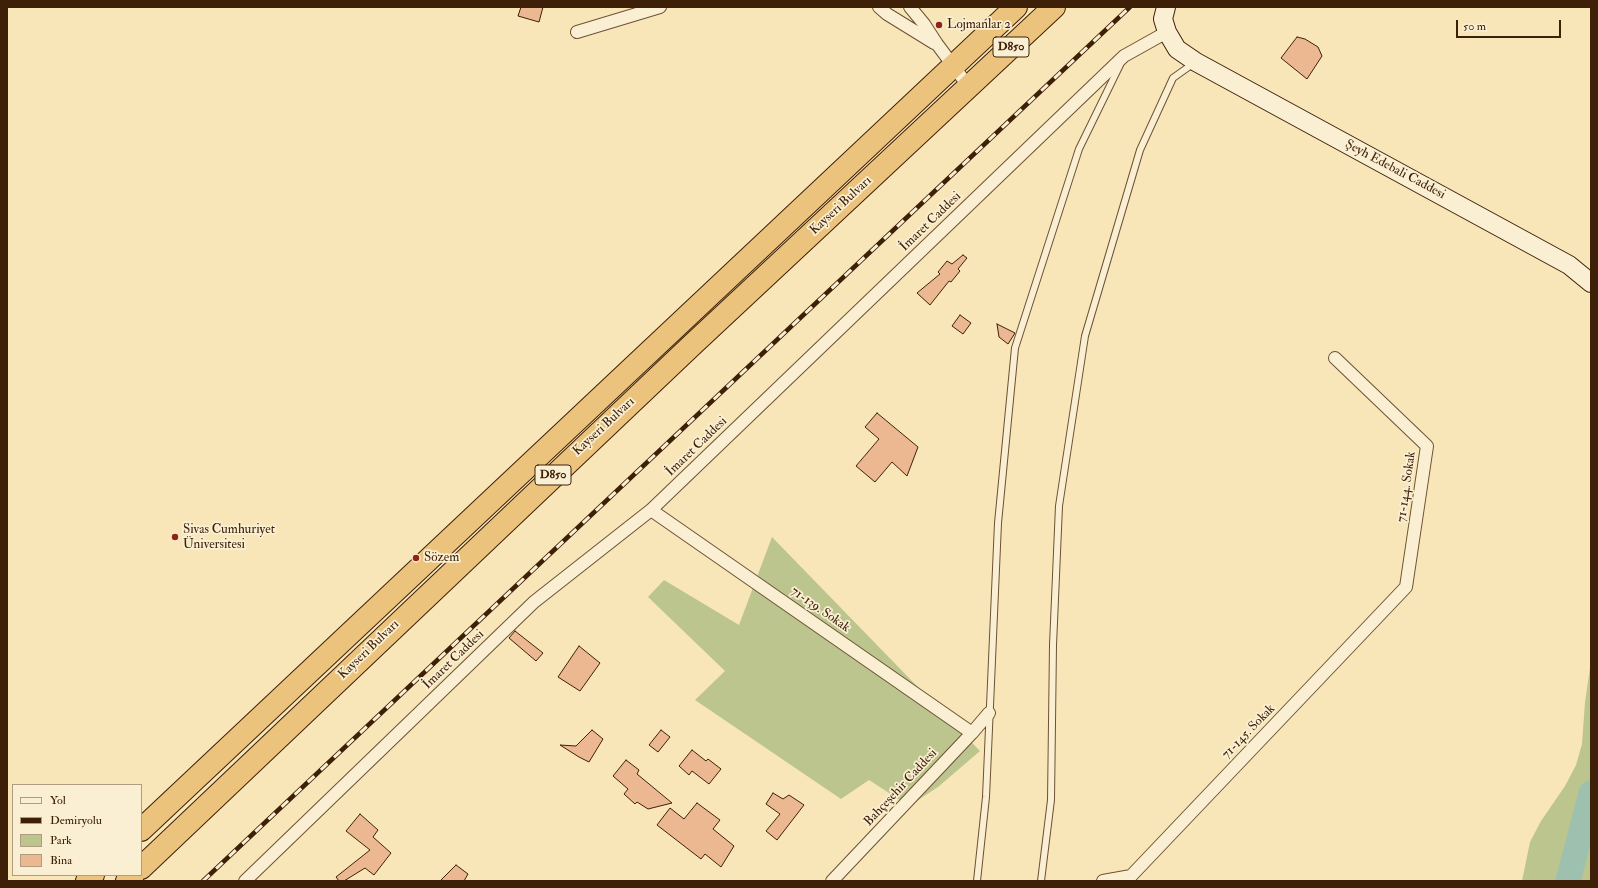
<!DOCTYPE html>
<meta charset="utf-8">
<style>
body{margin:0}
#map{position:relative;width:1598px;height:888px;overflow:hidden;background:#f8e6b9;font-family:"IM FELL Double Pica",serif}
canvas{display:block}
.frame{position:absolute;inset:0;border:8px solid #3e2008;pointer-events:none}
.legend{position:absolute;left:12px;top:784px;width:130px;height:92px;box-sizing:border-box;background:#faefd2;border:1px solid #af9c81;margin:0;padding:5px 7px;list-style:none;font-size:12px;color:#3e2008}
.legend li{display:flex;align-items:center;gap:8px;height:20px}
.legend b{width:20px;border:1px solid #af9c81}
.scale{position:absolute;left:1456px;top:20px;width:105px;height:18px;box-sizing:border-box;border:2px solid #3e2008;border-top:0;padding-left:5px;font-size:12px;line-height:14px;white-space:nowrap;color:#3e2008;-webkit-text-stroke:3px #faefd2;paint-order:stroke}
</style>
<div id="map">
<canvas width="1598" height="888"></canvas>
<div class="frame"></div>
<ul class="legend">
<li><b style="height:5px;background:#faefd2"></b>Yol</li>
<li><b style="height:5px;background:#3e2008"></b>Demiryolu</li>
<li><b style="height:11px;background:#bdc58f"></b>Park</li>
<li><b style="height:11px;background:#ebb892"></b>Bina</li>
</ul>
<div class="scale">50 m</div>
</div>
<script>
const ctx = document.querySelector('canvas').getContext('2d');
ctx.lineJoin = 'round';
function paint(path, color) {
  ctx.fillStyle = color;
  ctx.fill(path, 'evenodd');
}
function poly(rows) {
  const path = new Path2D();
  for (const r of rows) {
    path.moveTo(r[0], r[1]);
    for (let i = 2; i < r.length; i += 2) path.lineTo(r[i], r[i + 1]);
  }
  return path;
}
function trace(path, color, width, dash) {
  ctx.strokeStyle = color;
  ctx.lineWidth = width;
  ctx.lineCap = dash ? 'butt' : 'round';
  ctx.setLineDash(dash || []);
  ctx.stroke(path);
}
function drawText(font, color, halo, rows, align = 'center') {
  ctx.font = font + ' "IM FELL Double Pica",serif';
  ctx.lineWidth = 3.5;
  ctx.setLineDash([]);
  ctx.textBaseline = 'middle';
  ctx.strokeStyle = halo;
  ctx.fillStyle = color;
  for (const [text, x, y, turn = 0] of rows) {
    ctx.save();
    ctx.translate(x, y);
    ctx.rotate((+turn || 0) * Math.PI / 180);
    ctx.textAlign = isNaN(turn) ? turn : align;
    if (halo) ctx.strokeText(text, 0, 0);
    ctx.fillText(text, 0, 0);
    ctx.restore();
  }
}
const green = poly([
 [772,537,980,751,938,787,909,806,869,780,841,799,695,700,725,671,648,597,664,580,739,625],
 [1591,661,1591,881,1522,881,1530,842,1541,821,1565,786,1576,765,1582,744,1585,702]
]);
const river = poly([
 [1568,881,1591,793]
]);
const building = poly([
 [521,7,543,7,539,22,518,16,521,7],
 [1297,37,1305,39,1318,47,1322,56,1307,79,1281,58,1297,37],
 [963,255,967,258,958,269,960,271,951,282,949,281,930,305,917,293,940,274,938,272,947,261,952,264,963,255],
 [960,315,971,323,963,334,952,326,960,315],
 [997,324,1015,333,1008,344,999,337,997,324],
 [877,413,918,447,907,476,892,462,875,482,856,466,879,439,865,427,877,413],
 [515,631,543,653,536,661,509,638,515,631],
 [579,646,600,663,580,691,558,677,579,646],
 [592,730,603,739,589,762,579,757,560,745,576,746,592,730],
 [661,730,670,737,658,752,649,745,661,730],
 [692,750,706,761,708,759,721,769,709,784,692,771,689,775,679,766,692,750],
 [626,760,639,770,637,774,672,803,648,809,637,802,635,804,624,794,628,789,613,776,626,760],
 [773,793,783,799,789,795,804,805,777,840,766,831,780,814,766,804,773,793],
 [697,803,720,820,713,829,734,846,721,867,705,854,701,859,657,825,670,808,684,819,697,803],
 [360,814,378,830,373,837,391,853,374,875,365,868,344,881,339,881,336,877,370,850,346,831,360,814],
 [456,865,468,874,464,881,440,881,456,865]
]);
const lane = poly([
 [977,881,986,797,998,523,1015,348,1079,149,1120,65],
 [1041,881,1051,800,1053,645,1059,506,1085,336,1140,150,1173,78,1194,63]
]);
const street = poly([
 [879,7,887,14,934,43],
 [910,7,924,24,937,44,969,87],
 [577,32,660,7],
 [651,510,972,733],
 [245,881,534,602,651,510,1124,56,1167,32],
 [832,881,972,733,989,713],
 [1103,881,1131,876,1406,587,1427,446,1335,358]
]);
const secondary = poly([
 [1166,7,1163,19,1167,32,1177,49,1196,62,1569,265,1591,283]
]);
const highway = poly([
 [141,830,1016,7],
 [141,868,692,345,1054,7],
 [87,881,93,875],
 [127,881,133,875]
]);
const rail = poly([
 [203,881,1130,7]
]);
const markers = [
 [939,25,4,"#8f2418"],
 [175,537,4,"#8f2418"],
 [416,558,4,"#8f2418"]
];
const shields = [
 [1011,47,36],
 [553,475,36]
];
const shieldNames = [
 ["D850",1011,47],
 ["D850",553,475]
];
const poiNames = [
 ["Lojmanlar 2",947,25],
 ["Sivas Cumhuriyet",183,530],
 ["Üniversitesi",183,545],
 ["Sözem",424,558]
];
const streetNames = [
 ["Şeyh Edebali Caddesi",1395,170,28],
 ["Kayseri Bulvarı",841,206,-43],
 ["İmaret Caddesi",931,222,-44],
 ["Kayseri Bulvarı",604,427,-43],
 ["İmaret Caddesi",697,447,-44],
 ["71-144. Sokak",1407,487,-82],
 ["71-139. Sokak",820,610,35],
 ["Kayseri Bulvarı",369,650,-44],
 ["İmaret Caddesi",454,660,-44],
 ["71-145. Sokak",1249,732,-46],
 ["Bahçeşehir Caddesi",901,788,-47]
];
paint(green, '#bdc58f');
trace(river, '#9dc0af', 25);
paint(building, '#ebb892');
trace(building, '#3e2008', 1);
trace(lane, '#6c5234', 8);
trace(street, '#6c5234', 14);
trace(secondary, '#3e2008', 20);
trace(highway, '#3e2008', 24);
trace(lane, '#faefd2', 6);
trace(street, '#faefd2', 12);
trace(secondary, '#faefd2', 18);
trace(highway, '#ecc37c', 22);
trace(rail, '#3e2008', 4.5);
trace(rail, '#faefd2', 3, [9]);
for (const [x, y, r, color] of markers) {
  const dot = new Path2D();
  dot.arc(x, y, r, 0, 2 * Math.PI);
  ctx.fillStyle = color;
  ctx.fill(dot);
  trace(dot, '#faefd2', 1.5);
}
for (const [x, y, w] of shields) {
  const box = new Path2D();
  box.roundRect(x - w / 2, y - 10, w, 20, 3);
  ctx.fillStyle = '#faefd2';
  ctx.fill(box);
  trace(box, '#3e2008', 1);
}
drawText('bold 12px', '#3e2008', null, shieldNames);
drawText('13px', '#3e2008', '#faefd2', poiNames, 'left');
drawText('13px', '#3e2008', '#faefd2', streetNames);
</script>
